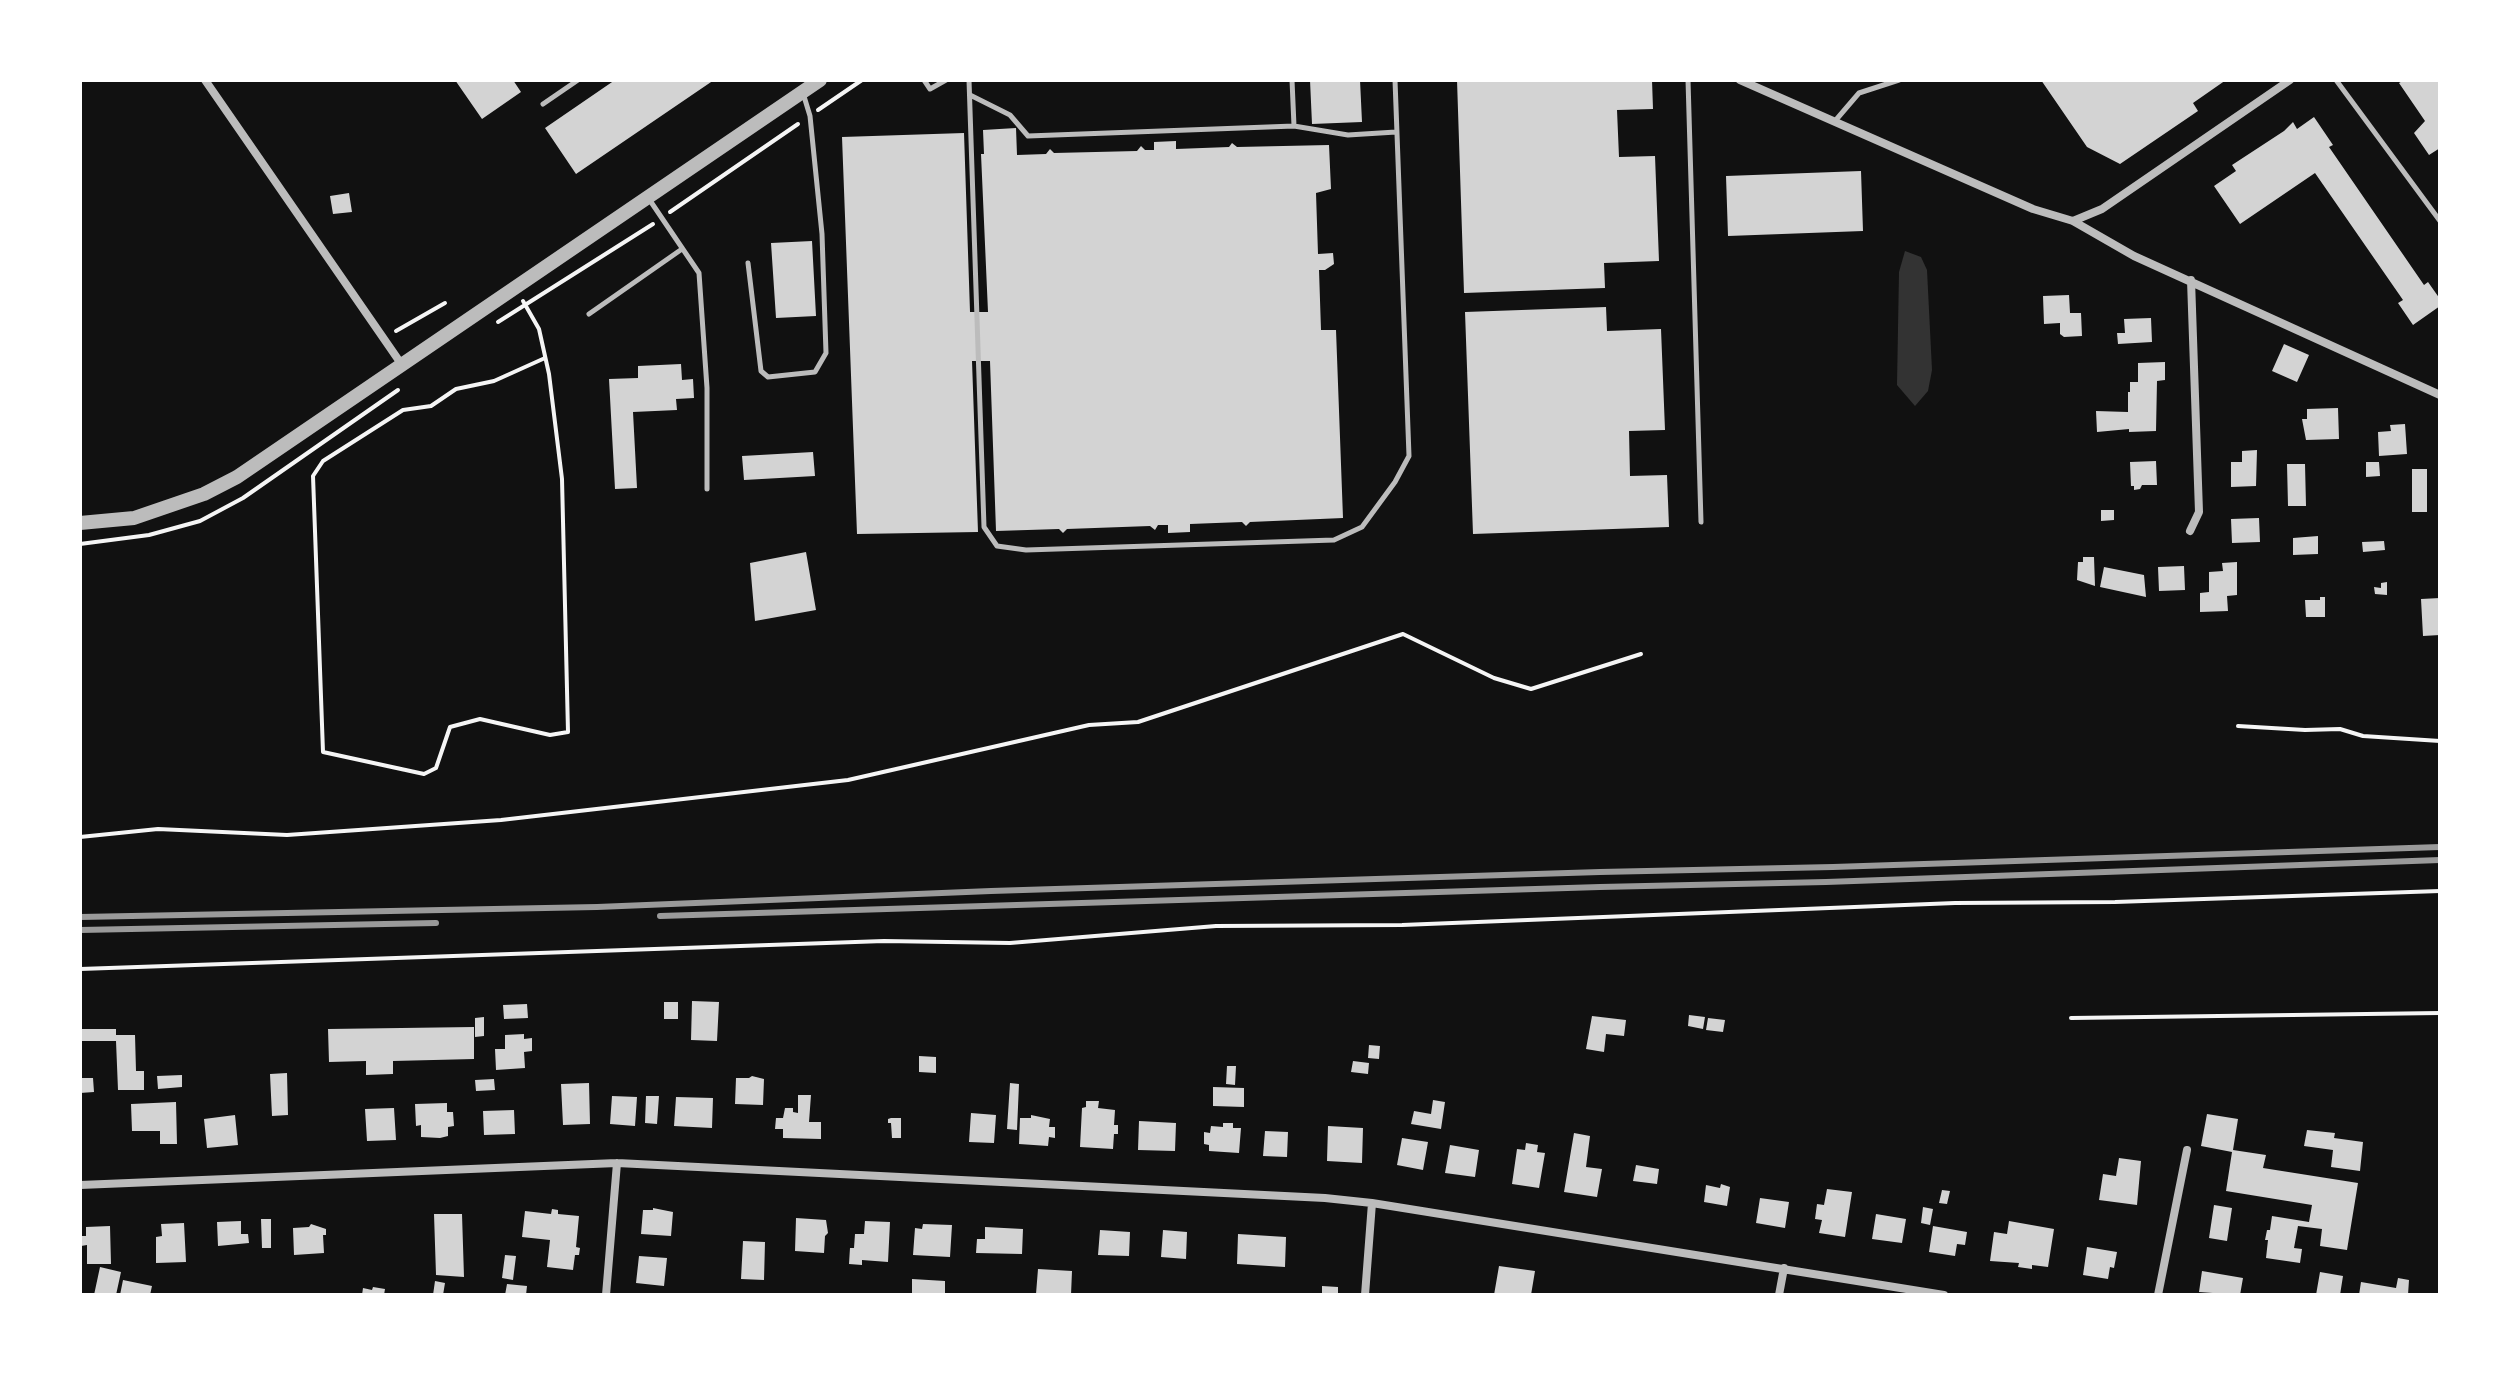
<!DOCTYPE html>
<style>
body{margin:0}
#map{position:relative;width:2520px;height:1375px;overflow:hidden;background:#111;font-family:Quicksand,sans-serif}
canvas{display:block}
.frame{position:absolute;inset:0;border:82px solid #fff;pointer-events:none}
</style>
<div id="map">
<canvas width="2520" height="1375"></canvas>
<div class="frame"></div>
</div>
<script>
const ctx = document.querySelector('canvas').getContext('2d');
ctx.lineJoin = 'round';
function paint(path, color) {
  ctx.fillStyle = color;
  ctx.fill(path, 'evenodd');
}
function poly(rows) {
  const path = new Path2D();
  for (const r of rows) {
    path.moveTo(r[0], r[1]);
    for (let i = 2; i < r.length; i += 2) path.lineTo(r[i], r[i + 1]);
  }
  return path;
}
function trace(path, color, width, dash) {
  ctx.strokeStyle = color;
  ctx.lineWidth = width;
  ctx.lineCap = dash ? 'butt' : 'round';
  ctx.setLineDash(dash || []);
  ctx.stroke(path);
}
const water = poly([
 [1905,251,1921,257,1927,270,1932,370,1928,391,1915,406,1897,385,1899,272]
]);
const building = poly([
 [455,80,513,80,521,92,482,119],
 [615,80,714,80,576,174,545,128],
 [1310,80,1360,80,1362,122,1312,124],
 [1457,80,1652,80,1653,109,1617,110,1619,157,1655,156,1659,261,1604,263,1605,288,1464,293],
 [2041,80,2226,80,2193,103,2198,111,2120,164,2087,147],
 [2404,80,2440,80,2440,148,2429,155,2414,133,2425,121,2399,83],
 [2314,117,2333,145,2329,147,2424,285,2428,282,2440,299,2440,306,2413,325,2398,303,2403,300,2315,173,2240,224,2214,186,2236,171,2232,165,2284,131,2293,122,2297,129],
 [1016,128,1017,155,1046,154,1050,149,1054,153,1137,151,1141,146,1145,150,1154,150,1154,142,1176,141,1176,149,1229,147,1232,143,1237,147,1329,145,1331,189,1316,193,1318,254,1333,253,1334,264,1325,270,1319,270,1321,330,1336,330,1343,518,1250,522,1246,526,1242,522,1190,524,1190,532,1168,533,1168,525,1158,525,1155,530,1150,526,1067,529,1063,533,1059,529,996,531,990,361,972,361,978,532,857,534,842,137,964,133,970,312,988,312,981,154,984,154,983,130],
 [1861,171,1863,231,1728,236,1726,176],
 [349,193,352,212,333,214,330,196],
 [812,241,816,316,776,318,771,243],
 [2069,295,2070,313,2081,313,2082,336,2064,337,2060,334,2060,323,2044,324,2043,296],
 [1606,307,1607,331,1661,329,1665,430,1629,431,1630,476,1667,475,1669,527,1473,534,1465,312],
 [2151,318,2152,342,2118,344,2117,333,2125,333,2124,319],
 [2284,344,2309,355,2297,382,2272,371],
 [2165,362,2165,380,2157,381,2156,431,2129,432,2129,429,2097,432,2096,411,2128,412,2128,392,2130,392,2130,382,2138,382,2138,363],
 [681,364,682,380,693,379,694,398,676,399,677,410,633,412,637,488,615,489,609,379,638,378,638,366],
 [2338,408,2339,439,2306,440,2302,419,2307,419,2307,409],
 [2405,424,2407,454,2379,456,2378,432,2391,431,2390,425],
 [2257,450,2256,486,2231,487,2231,462,2242,462,2242,451],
 [813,452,815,476,744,480,742,456],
 [2156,461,2157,485,2142,485,2140,489,2134,490,2134,486,2131,486,2130,462],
 [2366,462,2379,462,2380,476,2366,477],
 [2287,464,2305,464,2306,506,2288,506],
 [2412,469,2427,469,2427,512,2412,512],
 [2101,510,2114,510,2114,520,2101,521],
 [2259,518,2260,542,2232,543,2231,519],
 [2318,536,2318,554,2293,555,2293,538],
 [2384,541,2385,550,2363,552,2362,542],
 [806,552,816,610,755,621,750,563],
 [2083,557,2094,557,2095,586,2077,580,2078,562,2083,562],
 [2237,562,2237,595,2227,596,2228,611,2200,612,2200,593,2209,592,2209,572,2223,571,2222,563],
 [2184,566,2185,590,2159,591,2158,567],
 [2104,567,2144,575,2146,597,2100,587],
 [2387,582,2387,595,2375,594,2374,587,2381,588,2381,583],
 [2320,597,2325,597,2325,617,2306,617,2305,600,2320,600],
 [2440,598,2440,635,2423,636,2421,599],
 [692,1001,719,1002,717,1041,691,1040],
 [664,1002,678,1002,678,1019,664,1019],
 [527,1004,528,1018,504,1019,503,1005],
 [1689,1015,1705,1017,1703,1029,1688,1026],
 [1592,1016,1626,1020,1624,1036,1606,1034,1604,1052,1586,1049],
 [484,1017,484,1036,475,1037,475,1018],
 [1708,1018,1725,1020,1723,1032,1706,1030],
 [474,1027,474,1059,393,1061,393,1074,366,1075,366,1061,329,1062,328,1029],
 [80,1029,116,1029,116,1035,135,1035,136,1071,144,1071,144,1090,118,1090,116,1041,80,1041],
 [524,1034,524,1039,532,1038,532,1051,524,1052,525,1068,496,1070,495,1049,505,1049,505,1035],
 [1369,1045,1380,1046,1379,1059,1368,1058],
 [919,1056,936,1057,936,1073,919,1072],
 [1353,1061,1369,1063,1368,1074,1351,1072],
 [1227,1066,1236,1066,1235,1085,1226,1084],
 [287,1073,288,1115,272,1116,270,1074],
 [182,1075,182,1087,158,1089,157,1076],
 [752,1076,764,1079,763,1105,735,1104,736,1078,749,1078],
 [80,1078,93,1078,94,1092,80,1093],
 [494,1079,495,1090,476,1091,475,1080],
 [589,1083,590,1124,563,1125,561,1084],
 [1010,1083,1019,1084,1017,1130,1007,1129],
 [1213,1087,1244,1088,1244,1107,1213,1106],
 [798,1095,811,1095,809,1122,821,1122,821,1139,783,1138,783,1129,775,1129,776,1118,783,1118,785,1108,793,1108,793,1112,798,1113],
 [612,1096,637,1097,635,1126,610,1124],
 [646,1096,659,1096,657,1124,645,1123],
 [676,1097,713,1098,712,1128,674,1126],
 [1433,1100,1445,1102,1441,1129,1411,1124,1414,1111,1431,1114],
 [1086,1101,1099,1101,1098,1108,1115,1110,1114,1125,1118,1125,1118,1134,1114,1134,1113,1149,1080,1147,1082,1108,1086,1107],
 [176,1102,177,1144,160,1144,160,1131,132,1131,131,1104],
 [447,1103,447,1112,453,1112,454,1126,448,1127,448,1136,440,1138,421,1137,421,1125,416,1126,415,1104],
 [394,1108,396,1140,367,1141,365,1109],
 [514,1110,515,1134,484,1135,483,1111],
 [971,1113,996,1115,994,1143,969,1142],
 [2207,1114,2238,1119,2233,1150,2266,1155,2263,1168,2358,1183,2347,1250,2320,1246,2322,1229,2298,1226,2294,1248,2302,1249,2300,1263,2266,1258,2268,1240,2265,1240,2267,1230,2270,1230,2272,1216,2309,1222,2312,1205,2226,1191,2232,1152,2201,1146],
 [235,1115,238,1145,207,1148,204,1119],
 [1031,1115,1050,1119,1049,1127,1055,1127,1055,1138,1049,1137,1048,1146,1019,1144,1020,1118,1031,1118],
 [891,1118,901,1118,901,1138,892,1138,891,1123,888,1123,888,1119],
 [1139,1121,1176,1123,1175,1151,1138,1150],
 [1223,1123,1233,1123,1233,1128,1241,1128,1239,1153,1209,1151,1209,1145,1204,1144,1204,1132,1210,1133,1211,1126,1223,1127],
 [1328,1126,1363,1128,1362,1163,1327,1161],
 [2307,1130,2335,1133,2334,1138,2363,1142,2360,1171,2331,1167,2333,1150,2304,1146],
 [1265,1131,1288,1132,1287,1157,1263,1156],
 [1574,1133,1590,1136,1586,1167,1602,1169,1597,1197,1564,1192],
 [1402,1138,1428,1142,1423,1170,1397,1165],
 [1526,1143,1538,1145,1537,1152,1545,1153,1539,1188,1512,1184,1517,1149,1525,1150],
 [1450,1145,1479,1150,1475,1177,1445,1173],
 [2119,1158,2141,1161,2137,1205,2099,1200,2103,1174,2116,1176],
 [1636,1165,1659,1169,1657,1184,1633,1181],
 [1721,1184,1730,1187,1727,1206,1704,1202,1706,1185,1720,1188],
 [1827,1189,1852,1192,1845,1237,1819,1233,1822,1220,1815,1219,1817,1204,1824,1205],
 [1942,1190,1950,1191,1947,1204,1939,1203],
 [1760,1198,1789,1202,1785,1228,1756,1223],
 [2214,1205,2232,1208,2227,1241,2209,1238],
 [1923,1207,1933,1209,1930,1225,1921,1223],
 [653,1208,673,1212,671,1236,641,1234,643,1210,653,1210],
 [552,1209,558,1210,558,1214,579,1216,576,1247,580,1248,579,1255,575,1255,573,1270,547,1267,550,1240,522,1237,525,1211,551,1214],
 [434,1214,462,1214,464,1277,436,1275],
 [1876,1214,1906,1219,1902,1243,1872,1239],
 [796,1218,826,1220,828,1233,825,1236,824,1253,795,1251],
 [261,1219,271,1219,271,1248,262,1248],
 [241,1221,241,1234,248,1234,249,1243,218,1246,217,1222],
 [865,1221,890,1222,888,1262,862,1260,862,1265,849,1264,850,1248,854,1248,855,1234,864,1234],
 [2009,1221,2054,1229,2048,1267,2032,1265,2032,1269,2018,1267,2019,1263,1990,1261,1994,1232,2007,1234],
 [184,1223,186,1262,156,1263,156,1237,162,1236,161,1224],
 [311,1224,326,1229,326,1235,323,1235,324,1253,294,1255,293,1228,309,1227],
 [923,1224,952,1225,950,1257,913,1255,915,1228,922,1229],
 [110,1226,111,1264,87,1264,87,1245,81,1246,80,1236,86,1236,86,1227],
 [1933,1226,1967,1232,1965,1245,1957,1244,1955,1256,1929,1252],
 [985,1227,1023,1229,1022,1254,976,1253,977,1239,985,1239],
 [1100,1230,1130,1232,1129,1256,1098,1255],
 [1163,1230,1187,1232,1186,1259,1161,1257],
 [1238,1234,1286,1237,1285,1267,1237,1264],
 [743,1241,765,1242,764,1280,741,1279],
 [2087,1247,2117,1252,2114,1268,2110,1267,2108,1279,2083,1275],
 [505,1255,516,1256,513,1280,502,1278],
 [639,1256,667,1258,664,1286,636,1283],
 [1499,1266,1535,1271,1531,1295,1494,1295],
 [100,1267,121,1272,116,1295,94,1295],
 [1038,1269,1072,1271,1071,1295,1036,1294],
 [2202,1271,2243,1278,2240,1295,2199,1292],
 [2320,1272,2343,1276,2340,1295,2316,1295],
 [2398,1278,2409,1280,2408,1295,2359,1295,2361,1282,2396,1288],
 [912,1279,945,1281,945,1295,912,1295],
 [123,1280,152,1286,150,1295,120,1295],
 [435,1281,445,1283,443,1295,433,1295],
 [507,1284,527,1286,526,1295,505,1295],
 [1322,1286,1338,1287,1338,1295,1322,1295],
 [373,1287,385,1289,384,1295,362,1295,363,1288,372,1290]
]);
const path = poly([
 [818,110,862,80],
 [670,212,798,124],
 [523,301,539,329,549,374,562,479,568,732,550,735,480,719,450,727,436,768,424,774,323,752,313,476,323,461,403,410,431,406,456,389,494,381,545,358],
 [498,322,653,224],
 [396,331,445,303],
 [80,544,149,535,200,521,243,498,398,390],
 [2238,726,2305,730,2340,729,2363,736,2440,741],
 [80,837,158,829,287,835,501,820,848,780,1089,725,1138,722,1403,634,1494,678,1531,689,1641,654],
 [80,969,884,941,1010,943,1216,926,1402,925,1955,903,2115,902,2440,891],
 [2071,1018,2440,1013]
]);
const service = poly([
 [924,80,930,89,946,80],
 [969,80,984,527,997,546,1026,550,1334,540,1362,527,1395,482,1409,456,1395,80],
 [1292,80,1294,126],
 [1688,80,1701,522],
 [2336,80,2440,221],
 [970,95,1010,115,1028,136,1294,126,1348,135,1396,132],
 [543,104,578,80],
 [1835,121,1859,93,1899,80],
 [649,199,699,273,707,388,707,489],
 [748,263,761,371,768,377,815,372,826,353,822,234,810,116,803,93],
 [589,314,682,249]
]);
const minor = poly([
 [205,80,402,365],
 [1740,80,2033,209,2073,221,2134,256,2440,395],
 [2073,221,2102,209,2290,80],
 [2190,531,2199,512,2191,280],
 [80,1185,617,1163,1325,1198,1372,1203,1944,1295],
 [606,1295,617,1163],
 [1365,1295,1372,1203],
 [1779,1295,1784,1268],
 [2158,1295,2187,1150]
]);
const tertiary = poly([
 [80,523,134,518,204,494,237,477,820,80]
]);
const rail = poly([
 [660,916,1600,887,1826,882,2440,860],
 [80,917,597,907,991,891,1600,872,1833,867,2440,847],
 [80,930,436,923]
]);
paint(water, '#333');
paint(building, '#d3d3d3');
trace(path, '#f5f5f5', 4);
trace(service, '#bcbcbc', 5);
trace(minor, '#bcbcbc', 8);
trace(tertiary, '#bcbcbc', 14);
trace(rail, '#9a9a9a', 6);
</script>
